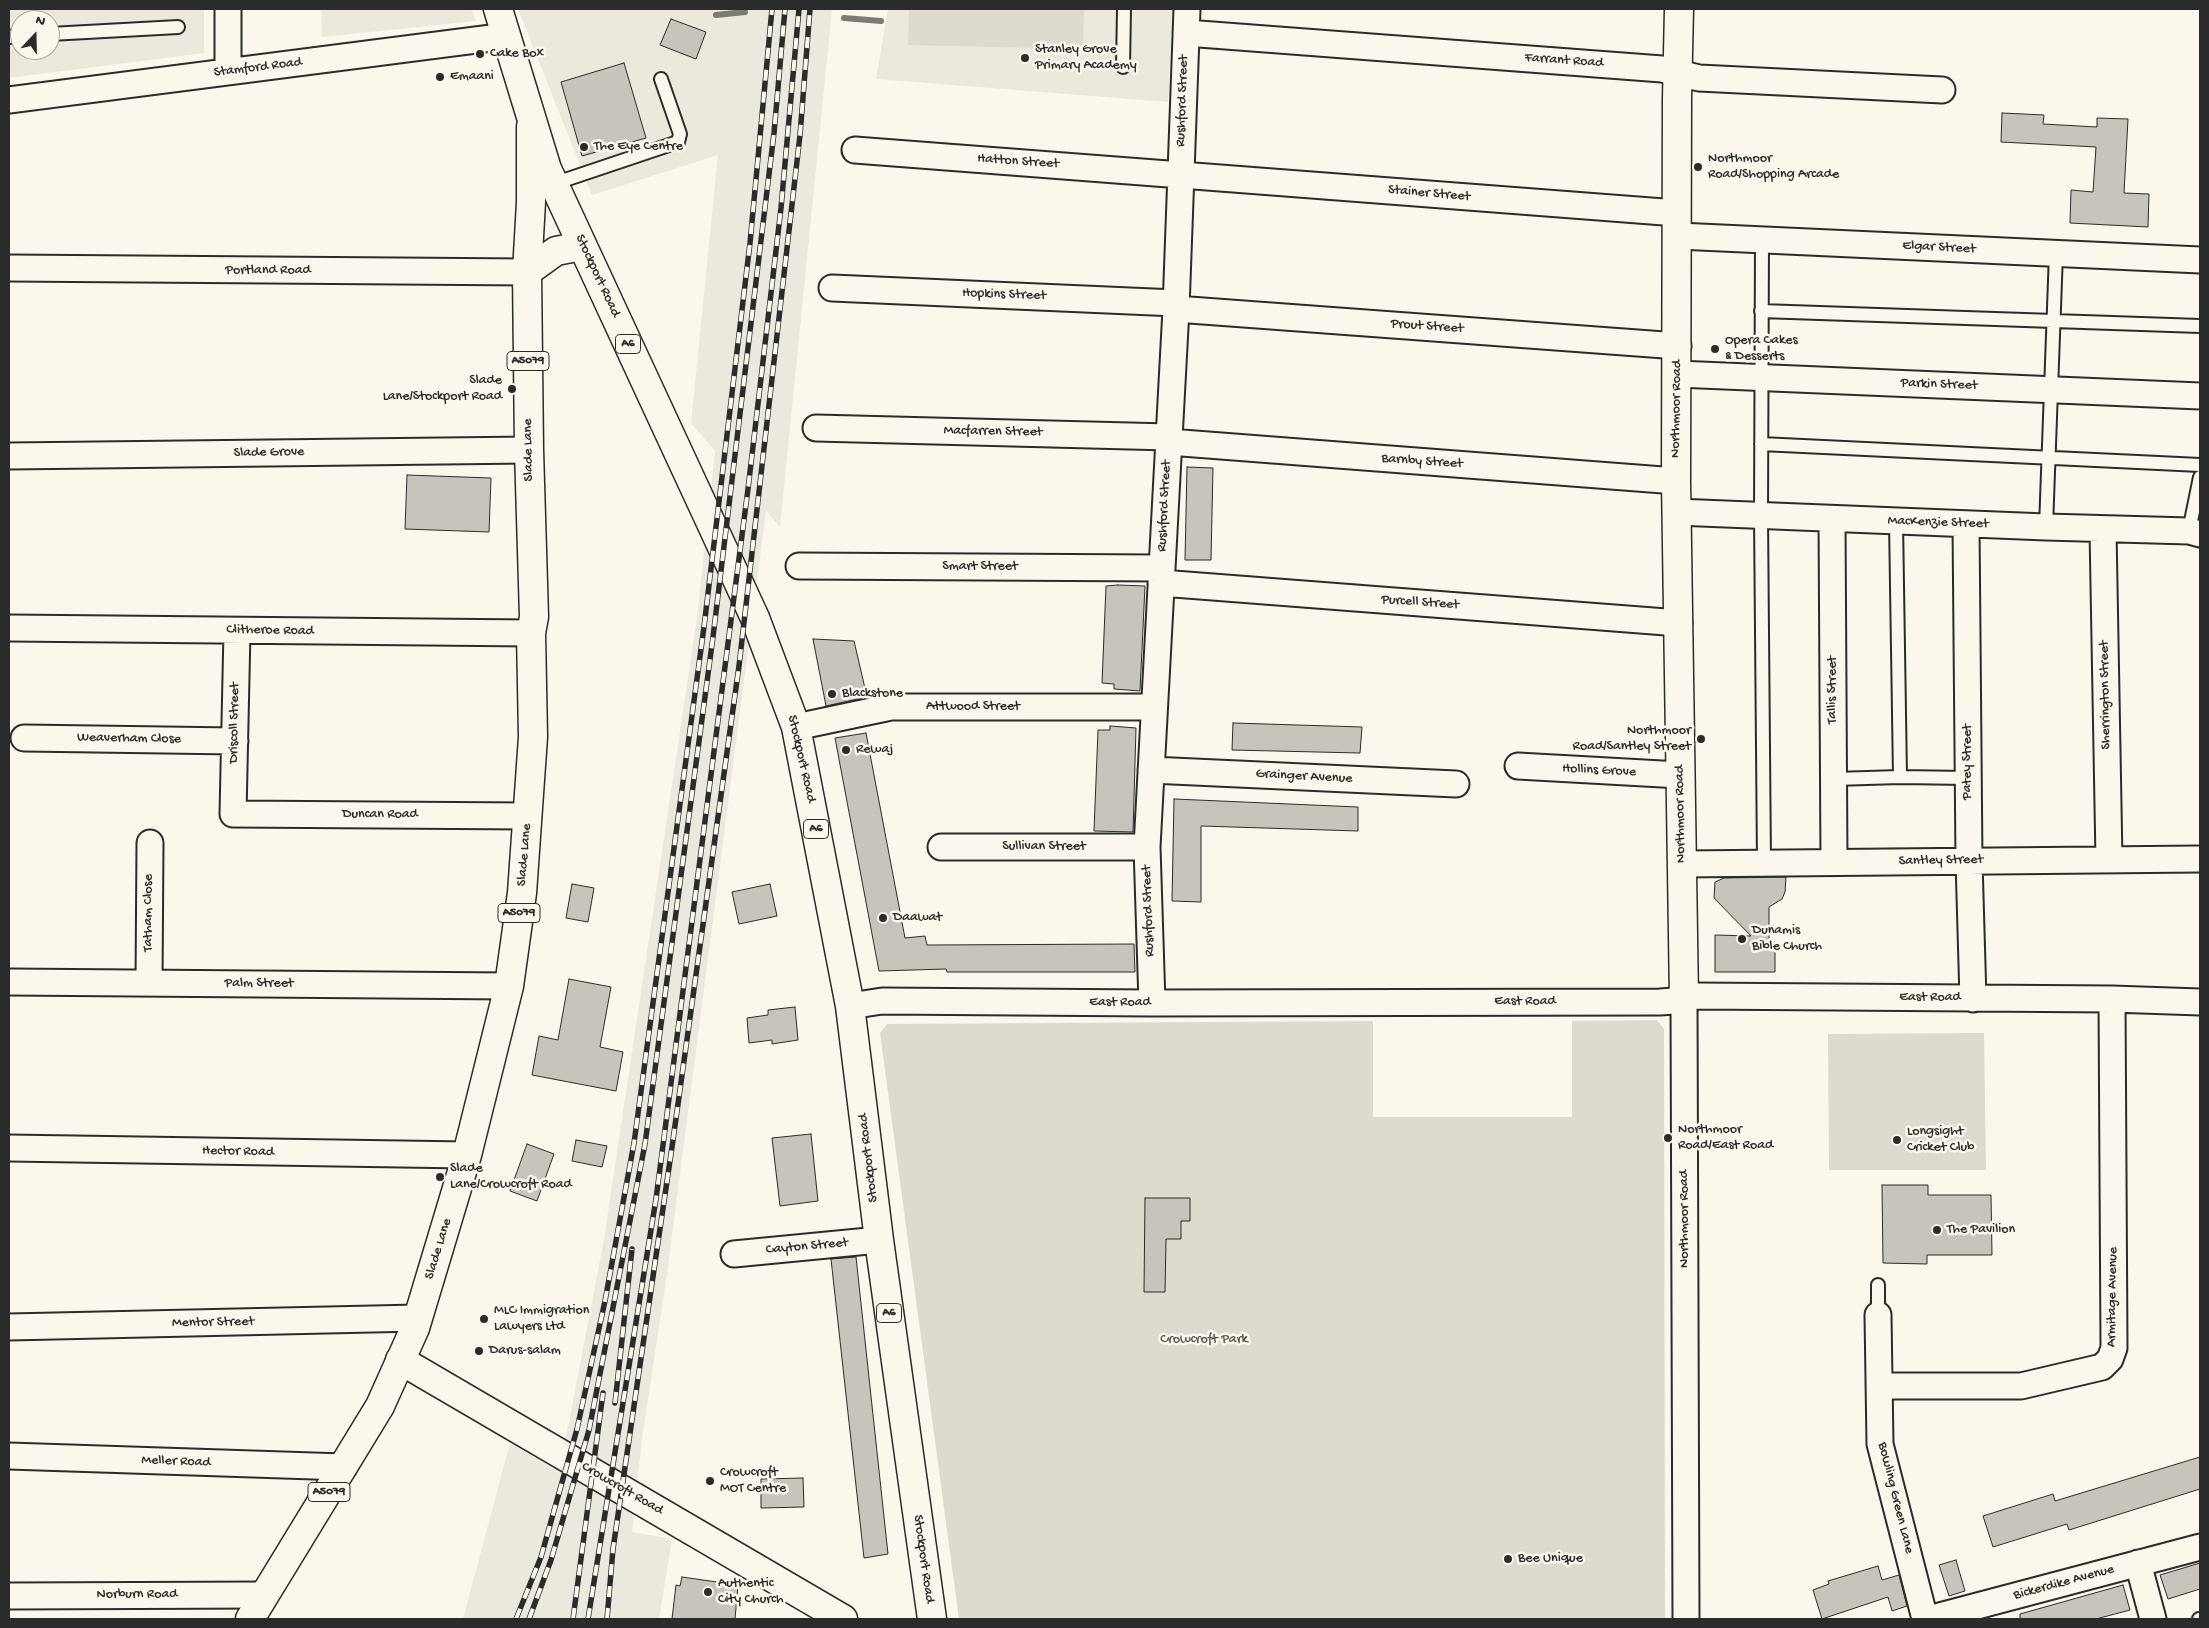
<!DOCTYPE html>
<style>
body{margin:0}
#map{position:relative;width:2209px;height:1628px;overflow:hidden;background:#fbf7ec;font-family:"Gochi Hand",sans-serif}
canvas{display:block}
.frame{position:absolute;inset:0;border:10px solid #2b2b2b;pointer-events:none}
.north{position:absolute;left:10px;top:10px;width:50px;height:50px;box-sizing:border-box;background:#fbf7ec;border:1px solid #a8a59f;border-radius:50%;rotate:21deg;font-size:14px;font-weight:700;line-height:20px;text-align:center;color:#2b2b2b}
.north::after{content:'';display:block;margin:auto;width:18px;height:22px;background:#2b2b2b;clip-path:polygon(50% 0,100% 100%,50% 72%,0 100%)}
</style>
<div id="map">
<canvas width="2209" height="1628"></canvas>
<div class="frame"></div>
<div class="north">N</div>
</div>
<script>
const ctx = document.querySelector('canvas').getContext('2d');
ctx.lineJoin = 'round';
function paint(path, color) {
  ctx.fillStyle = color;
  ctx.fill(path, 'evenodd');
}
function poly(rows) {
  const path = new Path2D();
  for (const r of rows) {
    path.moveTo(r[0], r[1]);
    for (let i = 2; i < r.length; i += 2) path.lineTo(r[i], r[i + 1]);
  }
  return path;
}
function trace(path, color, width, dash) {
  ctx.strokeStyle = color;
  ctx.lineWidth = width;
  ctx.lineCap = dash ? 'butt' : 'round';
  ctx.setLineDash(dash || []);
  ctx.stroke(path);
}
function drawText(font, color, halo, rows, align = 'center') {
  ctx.font = font + ' "Gochi Hand",sans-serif';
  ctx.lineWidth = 5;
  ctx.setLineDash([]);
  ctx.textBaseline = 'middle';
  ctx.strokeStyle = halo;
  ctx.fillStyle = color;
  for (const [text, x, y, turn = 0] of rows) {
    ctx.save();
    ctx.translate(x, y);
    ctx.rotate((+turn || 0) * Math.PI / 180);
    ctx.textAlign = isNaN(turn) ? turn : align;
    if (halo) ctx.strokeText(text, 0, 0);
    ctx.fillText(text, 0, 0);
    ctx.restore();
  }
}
const built = poly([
 [9,9,204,9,204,53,9,78],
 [20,20,50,20,50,50,20,50],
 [321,9,471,9,476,21,322,37],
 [518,9,832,9,780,527,766,511,667,1274,642,1439,632,1532,672,1539,659,1619,463,1619,510,1443,555,1470,568,1427,604,1239,697,618,715,451,691,423,718,155,592,195],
 [888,9,1173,9,1168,102,876,79]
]);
const green = poly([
 [909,9,1084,9,1083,49,908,45],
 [1657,1020,1664,1029,1665,1619,959,1619,880,1033,887,1024,1373,1021,1373,1117,1572,1117,1572,1021],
 [1984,1033,1986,1170,1829,1170,1828,1034]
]);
const stream = poly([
 [716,15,745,12],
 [844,18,881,21]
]);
const building = poly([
 [671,19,706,32,696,59,660,45,671,19],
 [624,63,646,138,582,156,561,82,624,63],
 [2002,113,2044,115,2043,124,2097,127,2097,118,2128,119,2124,193,2149,194,2148,227,2070,223,2071,190,2093,192,2096,147,2001,142,2002,113],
 [1187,467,1213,468,1211,560,1185,560,1187,467],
 [407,475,491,478,489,532,405,529,407,475],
 [1118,585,1145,586,1140,691,1114,689,1114,684,1102,683,1106,586,1118,585],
 [813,639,854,641,867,697,826,706,813,639],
 [1233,723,1362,727,1360,753,1232,750,1233,723],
 [1110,726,1136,728,1133,832,1094,831,1098,730,1110,730,1110,726],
 [866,733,905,938,925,936,927,945,1134,944,1135,972,947,972,946,969,879,971,835,738,866,733],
 [1174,799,1358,807,1358,831,1201,826,1201,902,1172,901,1174,799],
 [1786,877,1785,892,1782,899,1769,907,1769,942,1775,942,1775,972,1715,972,1715,935,1751,936,1714,898,1715,882,1724,878,1786,877],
 [572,884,594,888,588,922,566,918,572,884],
 [770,884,777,916,739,924,732,892,770,884],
 [569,979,611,987,600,1047,623,1052,616,1091,532,1075,539,1036,558,1040,569,979],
 [795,1007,798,1040,772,1044,772,1040,749,1043,747,1018,768,1015,768,1010,795,1007],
 [811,1134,818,1201,780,1206,772,1138,811,1134],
 [576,1140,607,1146,602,1167,572,1161,576,1140],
 [527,1144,554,1154,537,1201,510,1191,527,1144],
 [1882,1185,1928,1185,1928,1195,1991,1195,1992,1255,1927,1255,1927,1264,1883,1263,1882,1185],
 [1145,1198,1190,1198,1190,1221,1181,1221,1181,1239,1166,1239,1165,1292,1144,1292,1145,1198],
 [856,1257,888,1554,864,1558,831,1259,856,1257],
 [2200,1457,2200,1489,2069,1530,2067,1524,1993,1547,1983,1516,2053,1494,2055,1501,2200,1457],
 [803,1478,804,1507,761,1508,761,1479,803,1478],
 [1956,1560,1965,1591,1949,1596,1939,1565,1956,1560],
 [2200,1563,2200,1589,2168,1599,2160,1575,2200,1563],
 [1878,1566,1882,1580,1899,1575,1907,1606,1892,1611,1888,1597,1822,1619,1813,1590,1829,1584,1828,1581,1878,1566],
 [682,1577,738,1585,735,1619,672,1619,676,1585,680,1586,682,1577],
 [2123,1585,2130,1610,2096,1619,2020,1619,2020,1614,2123,1585]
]);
const lane = poly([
 [50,34,178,27],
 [9,37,20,36],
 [1123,67,1124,9],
 [550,185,678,142,680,134,661,79],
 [1762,240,1761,516,1764,863],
 [1761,311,2200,326],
 [1761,444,2200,465],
 [2046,527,2056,253],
 [2189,531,2200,477],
 [1900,777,1968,778],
 [1834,779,1900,777,1896,521],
 [1878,1285,1878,1315],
 [2199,1619,2200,1619]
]);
const street = poly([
 [228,9,228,71],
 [1186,33,1662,69,1699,78,1942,90],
 [9,100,507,36],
 [855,150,1677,213],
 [1678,236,2200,260],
 [9,268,527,272],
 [832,288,1176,303],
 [1176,309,1678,346],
 [1677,374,2200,396],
 [816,428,1169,437],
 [1169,442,1676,481],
 [9,456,529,450],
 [1676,512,2046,527,2189,531,2200,534],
 [1832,519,1834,862],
 [1966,524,1969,861,1973,999],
 [2103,530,2109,860],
 [799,566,1161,568],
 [1161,583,1679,623],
 [9,628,531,633],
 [237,631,233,814,528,816],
 [796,727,891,707,1153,707],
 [24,738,235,741],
 [1518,766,1680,775],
 [1151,770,1456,784],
 [941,847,1147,847],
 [1682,864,2200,859],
 [9,982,509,986],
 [149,983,150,843],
 [1684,999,1686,1619],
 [1152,1003,1147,847,1176,309,1187,9],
 [850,1006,882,1001,1152,1003,1660,1002,1674,1001,1695,996,2112,999,2200,1002],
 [9,1148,467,1155],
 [734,1254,879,1240],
 [1878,1315,1880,1444,1925,1619],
 [9,1327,418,1318],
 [1879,1386,2021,1386,2102,1367,2110,1359,2114,1348,2112,999],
 [9,1456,344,1467],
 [2138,1563,2153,1619],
 [9,1596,265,1595],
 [1928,1619,2200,1547]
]);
const secondary = poly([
 [1679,9,1677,98,1676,481,1684,999],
 [400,1360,843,1619]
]);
const primary = poly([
 [527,272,556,251,582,246],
 [250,1619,380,1406,415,1328,467,1155,509,986,522,893,533,737,531,633,534,617,529,450,527,272,531,202,531,127]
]);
const highway = poly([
 [498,9,547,169,755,618,796,727,850,1006,879,1240,932,1619]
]);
const rail = poly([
 [615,1403,632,1249],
 [516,1619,541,1557,577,1429,605,1301,634,1143,704,627,750,243,772,9],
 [529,1619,551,1560,589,1430,645,1144,713,637,774,133,785,9],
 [573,1619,603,1393],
 [588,1619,656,1199,748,489,781,208,799,9],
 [607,1619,613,1549,672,1147,739,666,800,135,810,9]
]);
const markers = [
 [480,54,5,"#2b2b2b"],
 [1025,58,5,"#2b2b2b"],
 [440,77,5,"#2b2b2b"],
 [584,147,5,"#2b2b2b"],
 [1698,167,5,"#2b2b2b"],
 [1715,349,5,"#2b2b2b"],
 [512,389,5,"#2b2b2b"],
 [832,694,5,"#2b2b2b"],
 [1701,739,5,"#2b2b2b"],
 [846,750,5,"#2b2b2b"],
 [883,918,5,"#2b2b2b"],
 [1742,939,5,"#2b2b2b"],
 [1668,1138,5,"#2b2b2b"],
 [1897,1140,5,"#2b2b2b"],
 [440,1177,5,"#2b2b2b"],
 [1937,1230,5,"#2b2b2b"],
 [484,1319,5,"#2b2b2b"],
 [479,1351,5,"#2b2b2b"],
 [710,1481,5,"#2b2b2b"],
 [1508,1559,5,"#2b2b2b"],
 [708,1592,5,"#2b2b2b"]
];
const shields = [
 [628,344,25],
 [528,361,42],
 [816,829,25],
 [519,913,42],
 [889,1313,25],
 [329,1492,42]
];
const shieldNames = [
 ["A6",628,344],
 ["A5079",528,361],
 ["A6",816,829],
 ["A5079",519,913],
 ["A6",889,1313],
 ["A5079",329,1492]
];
const poiNames = [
 ["Stanley Grove",1035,50],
 ["Primary Academy",1035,66],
 ["Cake Box",490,54],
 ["Emaani",450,77],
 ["The Eye Centre",594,147],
 ["Northmoor",1708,159],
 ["Road/Shopping Arcade",1708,175],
 ["Opera Cakes",1725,341],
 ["& Desserts",1725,357],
 ["Slade",502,381,"right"],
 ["Lane/Stockport Road",502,397,"right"],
 ["Blackstone",842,694],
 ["Northmoor",1691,731,"right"],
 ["Road/Santley Street",1691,747,"right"],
 ["Rewaj",856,750],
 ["Daawat",893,918],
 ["Dunamis",1752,931],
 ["Bible Church",1752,947],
 ["Northmoor",1678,1130],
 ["Road/East Road",1678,1146],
 ["Longsight",1907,1132],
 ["Cricket Club",1907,1148],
 ["Slade",450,1169],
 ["Lane/Crowcroft Road",450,1185],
 ["The Pavilion",1947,1230],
 ["MLC Immigration",494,1311],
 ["Lawyers Ltd",494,1327],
 ["Darus-salam",489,1351],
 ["Crowcroft",720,1473],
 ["MOT Centre",720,1489],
 ["Bee Unique",1518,1559],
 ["Authentic",718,1584],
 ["City Church",718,1600]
];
const streetNames = [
 ["Farrant Road",1564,61,4],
 ["Stamford Road",258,68,-7],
 ["Rushford Street",1183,101,-88],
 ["Hatton Street",1018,162,4],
 ["Stainer Street",1429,194,5],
 ["Elgar Street",1939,248,3],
 ["Portland Road",268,271],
 ["Stockport Road",597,276,65],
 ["Hopkins Street",1004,295,2],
 ["Prout Street",1427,327,4],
 ["Parkin Street",1939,385,2],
 ["Northmoor Road",1677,409,-89],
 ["Macfarren Street",993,432,1],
 ["Slade Lane",529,450,-91],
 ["Slade Grove",269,453,-1],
 ["Barnby Street",1422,462,4],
 ["Rushford Street",1165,506,-87],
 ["MacKenzie Street",1938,523,2],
 ["Smart Street",980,567],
 ["Purcell Street",1420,603,4],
 ["Clitheroe Road",270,631,1],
 ["Tallis Street",1833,690,-90],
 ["Sherrington Street",2106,695,-91],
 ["Attwood Street",973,707],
 ["Driscoll Street",235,723,-89],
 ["Weaverham Close",129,739,1],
 ["Stockport Road",801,759,77],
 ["Patey Street",1968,762,-90],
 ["Hollins Grove",1599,771,3],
 ["Grainger Avenue",1304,777,3],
 ["Northmoor Road",1681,814,-91],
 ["Duncan Road",380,815],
 ["Sullivan Street",1044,847],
 ["Slade Lane",525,855,-85],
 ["Santley Street",1941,861,-1],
 ["Rushford Street",1149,911,-92],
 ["Tatham Close",149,913,-90],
 ["Palm Street",259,984],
 ["East Road",1930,998],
 ["East Road",1525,1002],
 ["East Road",1120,1003],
 ["Hector Road",238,1152,1],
 ["Stockport Road",869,1158,-97],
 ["Northmoor Road",1685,1219,-90],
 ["Cayton Street",807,1247,-5],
 ["Slade Lane",439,1249,-73],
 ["Armitage Avenue",2113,1297,-89],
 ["Mentor Street",213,1323,-1],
 ["Meller Road",176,1462,2],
 ["Crowcroft Road",622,1489,30],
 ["Bowling Green Lane",1895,1498,76],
 ["Stockport Road",923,1559,82],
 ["Bickerdike Avenue",2064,1583,-15],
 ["Norburn Road",137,1595]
];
const parkNames = [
 ["Crowcroft Park",1204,1340]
];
paint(built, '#ebe8de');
paint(green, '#dddad0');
trace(stream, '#7b7a75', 6);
paint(building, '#c7c4bc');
trace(building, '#2b2b2b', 1);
trace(lane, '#2b2b2b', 16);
trace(street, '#2b2b2b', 29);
trace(secondary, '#2b2b2b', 31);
trace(primary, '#2b2b2b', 31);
trace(highway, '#2b2b2b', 31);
trace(lane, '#fbf7ec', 12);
trace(street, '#fbf7ec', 25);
trace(secondary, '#fbf7ec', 28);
trace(primary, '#fbf7ec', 28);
trace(highway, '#fbf7ec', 28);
trace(rail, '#2b2b2b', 5.5);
trace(rail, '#fbf7ec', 4, [11]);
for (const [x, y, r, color] of markers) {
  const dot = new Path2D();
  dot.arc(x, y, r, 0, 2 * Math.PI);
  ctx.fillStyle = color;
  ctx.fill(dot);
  trace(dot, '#fbf7ec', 2);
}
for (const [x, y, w] of shields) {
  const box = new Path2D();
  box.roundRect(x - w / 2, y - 9.5, w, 19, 4);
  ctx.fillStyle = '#fbf7ec';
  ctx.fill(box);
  trace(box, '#2b2b2b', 1);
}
drawText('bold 12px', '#2b2b2b', null, shieldNames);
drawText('14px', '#2b2b2b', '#fbf7ec', poiNames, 'left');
drawText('14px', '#2b2b2b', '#fbf7ec', streetNames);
drawText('14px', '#585754', '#fbf7ec', parkNames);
</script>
